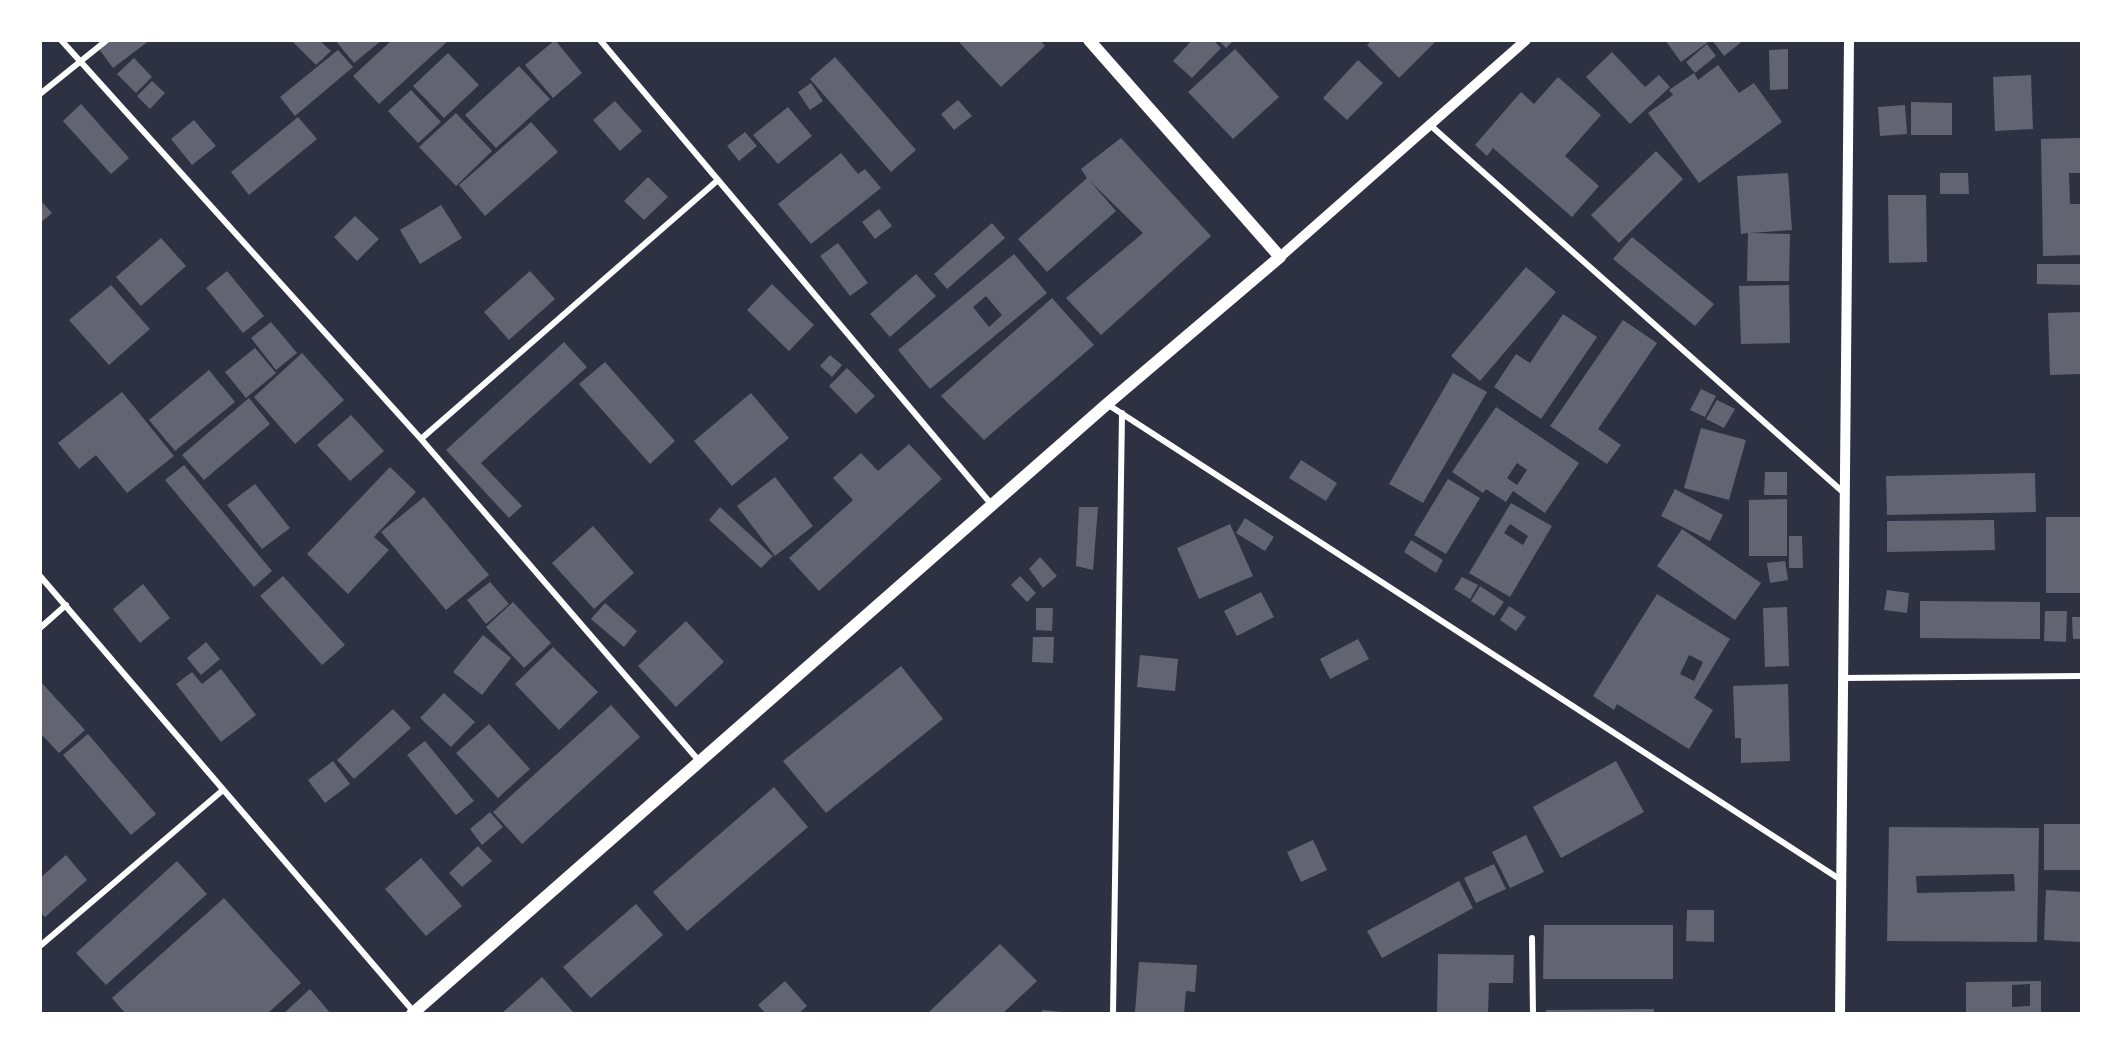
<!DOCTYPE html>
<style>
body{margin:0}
#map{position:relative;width:2122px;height:1054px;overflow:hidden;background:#2d3142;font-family:Arial,sans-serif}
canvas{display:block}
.frame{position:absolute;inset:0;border:42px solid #fff;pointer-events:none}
</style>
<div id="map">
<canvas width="2122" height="1054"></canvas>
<div class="frame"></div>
</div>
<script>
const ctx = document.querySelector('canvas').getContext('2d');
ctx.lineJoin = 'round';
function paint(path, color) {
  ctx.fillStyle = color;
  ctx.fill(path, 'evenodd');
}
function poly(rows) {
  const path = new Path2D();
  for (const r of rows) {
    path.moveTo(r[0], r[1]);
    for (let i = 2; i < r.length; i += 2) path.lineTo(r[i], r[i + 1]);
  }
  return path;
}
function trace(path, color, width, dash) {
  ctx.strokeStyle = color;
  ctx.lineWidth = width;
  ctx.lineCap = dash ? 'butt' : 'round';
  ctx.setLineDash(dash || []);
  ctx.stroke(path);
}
const building = poly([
 [111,40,150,40,113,68,99,49],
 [291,40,319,40,331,51,316,65],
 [335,40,382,40,354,63],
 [392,40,449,40,379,104,353,76],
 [555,40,582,73,553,98,525,65],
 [957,40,1040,40,1045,46,1001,87],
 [1192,40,1213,40,1221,48,1192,78,1173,61],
 [1218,40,1234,40,1226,48],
 [1372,40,1437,40,1399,78,1367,45],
 [1665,40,1711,40,1681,62],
 [1712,40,1744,40,1724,56],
 [1707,44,1716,56,1695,73,1686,62],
 [1235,49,1279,97,1233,139,1188,92],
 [1788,49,1788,89,1770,90,1769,50],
 [338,50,353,67,295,116,280,97],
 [1612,52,1645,87,1659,75,1670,87,1630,124,1586,77],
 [448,53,479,85,444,118,413,86],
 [835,57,916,150,891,172,810,79],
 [134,58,152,77,136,93,117,74],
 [1358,60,1383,83,1347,120,1323,98],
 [1718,65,1739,93,1754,83,1782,122,1699,183,1648,113,1673,95,1669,90,1694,73,1698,80],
 [519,66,550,99,496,148,465,115],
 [2031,75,2033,129,1995,131,1993,77],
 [1558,77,1601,115,1565,156,1599,186,1572,217,1493,148,1487,156,1475,145,1521,92,1534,104],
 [152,81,165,93,150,109,137,96],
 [811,83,823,101,810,110,798,92],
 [411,90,441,122,418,143,388,111],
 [958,100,972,116,954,130,941,114],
 [615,101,642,131,620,151,593,120],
 [1911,102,1952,103,1952,135,1911,135],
 [81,104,129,158,111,174,63,121],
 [1905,105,1907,134,1880,136,1878,107],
 [788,107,812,136,778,164,753,135],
 [456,113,492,151,456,186,419,147],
 [298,117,317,139,249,195,231,172],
 [194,120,216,146,192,165,171,139],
 [531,122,558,152,485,216,459,185],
 [745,132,757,146,739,161,727,146],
 [1121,138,1211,236,1101,335,1066,298,1143,233,1090,181,1116,211,1047,272,1018,239,1087,178,1081,169],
 [2082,138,2082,173,2069,173,2070,204,2082,204,2082,255,2043,256,2041,139],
 [1656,151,1683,179,1619,243,1591,215],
 [841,153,858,174,865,169,881,188,811,244,778,204],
 [1788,173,1792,230,1750,233,1790,234,1789,281,1747,281,1748,233,1741,234,1737,176],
 [1940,173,1968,173,1969,194,1940,194],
 [648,177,668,197,644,220,624,201],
 [1888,195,1926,195,1927,262,1889,263],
 [40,200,52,213,40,223],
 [441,205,462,238,420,264,400,230],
 [879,209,892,226,875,239,862,222],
 [355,216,379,239,357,261,334,237],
 [992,223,1005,238,947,289,934,274],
 [1632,237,1714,304,1695,326,1613,259],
 [161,238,186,266,141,306,116,277],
 [838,243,868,283,850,296,820,256],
 [1014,254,1047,293,930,389,898,350],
 [986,296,1002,315,989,327,973,307],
 [2037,264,2082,264,2082,285,2037,284],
 [1526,267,1556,292,1480,381,1451,356],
 [227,271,264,316,243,333,206,288],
 [530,271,555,299,509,340,484,312],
 [916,274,936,296,890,337,870,314],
 [772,284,814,325,789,351,747,310],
 [111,285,150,329,109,365,69,320],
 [1789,285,1790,343,1741,344,1739,286],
 [1052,298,1094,345,984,440,941,396],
 [2082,312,2082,374,2050,375,2048,313],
 [1563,314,1597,337,1541,419,1494,387,1516,354,1530,363],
 [1623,320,1657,343,1598,429,1621,445,1607,464,1550,426],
 [271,322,297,353,276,370,251,338],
 [564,342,587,367,481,463,522,506,509,518,446,450],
 [255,348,276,373,246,398,225,372],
 [302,353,344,400,295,444,254,397],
 [830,355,842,365,832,377,820,366],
 [605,362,675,441,650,464,579,384],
 [847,368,875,396,856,414,829,386],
 [209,370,235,402,175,451,149,420],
 [1453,373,1487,392,1423,503,1389,484],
 [1701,389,1716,396,1705,417,1690,410],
 [122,392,174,456,127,493,96,455,79,469,58,443],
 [751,393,789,438,732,486,694,441],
 [249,398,270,424,204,480,182,455],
 [1717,400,1735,409,1724,428,1706,419],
 [1496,407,1579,463,1545,513,1513,491,1506,502,1486,489,1483,493,1452,472],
 [1517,463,1527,470,1517,485,1507,478],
 [351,415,384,451,350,481,317,445],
 [1701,428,1746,440,1729,500,1684,488],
 [909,444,942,479,819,591,789,558,853,500,833,478,861,453,878,471],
 [1301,460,1337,483,1326,501,1289,478],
 [184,465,272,571,254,587,165,480],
 [390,467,416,492,374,537,389,550,348,594,307,554],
 [1765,472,1787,472,1787,495,1764,495],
 [2035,473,2036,512,1887,515,1886,476],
 [775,477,813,526,775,556,737,506],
 [1448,479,1480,498,1446,554,1414,535],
 [255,484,290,528,262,549,227,505],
 [1675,489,1723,515,1710,541,1661,516],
 [424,497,489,575,446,610,381,532],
 [1787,499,1787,556,1749,556,1749,500],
 [1511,503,1552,526,1510,597,1469,573],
 [1510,524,1528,536,1523,545,1504,533],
 [720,507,773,556,761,568,709,520],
 [1079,507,1098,507,1093,570,1076,566],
 [2046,517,2082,517,2082,593,2046,593],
 [1245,518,1274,537,1265,551,1236,533],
 [1994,520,1995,550,1887,552,1887,521],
 [1230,524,1253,576,1199,599,1177,548],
 [593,526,634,573,594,609,552,563],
 [1682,529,1761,583,1735,620,1657,566],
 [1789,536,1802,536,1803,568,1789,568],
 [1411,540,1443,560,1436,573,1404,552],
 [1040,557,1057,576,1043,588,1029,569],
 [1785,561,1788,580,1770,583,1767,563],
 [283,576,345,645,322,665,260,596],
 [1020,576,1036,593,1027,602,1011,585],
 [1462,577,1478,585,1470,599,1454,589],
 [490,582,509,604,486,624,467,600],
 [143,584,170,618,140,643,113,609],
 [1480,586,1504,602,1494,616,1471,601],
 [1887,590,1909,593,1907,613,1884,610],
 [1261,592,1274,617,1237,636,1224,611],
 [1657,594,1730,639,1694,698,1713,710,1689,749,1617,704,1614,710,1593,696],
 [1689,655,1703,662,1694,681,1680,674],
 [1920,601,2040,602,2040,639,1920,638],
 [513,602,551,643,524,668,486,627],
 [605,603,637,631,624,647,591,619],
 [1509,606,1526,617,1516,631,1500,620],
 [1787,607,1789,666,1765,667,1763,608],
 [1036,608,1053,608,1052,631,1036,630],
 [2045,611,2067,611,2066,642,2044,641],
 [2072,617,2082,617,2082,639,2073,639],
 [686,621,724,662,676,707,638,666],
 [483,635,511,658,482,695,453,672],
 [1033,637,1054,637,1053,663,1032,662],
 [1358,639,1369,659,1330,679,1320,659],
 [206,642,220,659,201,675,187,658],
 [553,647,598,692,559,730,515,684],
 [1140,655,1178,659,1175,691,1137,687],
 [901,666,943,719,826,813,783,761],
 [221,669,256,715,221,742,176,684,192,672,202,684],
 [40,681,85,730,59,753,40,733],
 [1788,684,1790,761,1741,763,1741,738,1735,738,1733,686],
 [444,693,475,722,451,747,420,718],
 [611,705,640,737,522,844,493,812],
 [393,709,411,728,354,779,337,760],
 [489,724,530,769,498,798,456,753],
 [88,734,156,814,131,835,63,755],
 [425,741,474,801,456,815,407,755],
 [333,761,350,784,325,803,308,780],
 [1616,761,1644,812,1561,858,1533,807],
 [774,787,808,827,687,931,653,892],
 [490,812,503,827,482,845,470,829],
 [2044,824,2082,824,2082,870,2044,870],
 [1889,827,2039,828,2037,942,1887,941],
 [2014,874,2015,891,1917,893,1916,876],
 [1526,835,1544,872,1510,888,1492,852],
 [1313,840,1327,870,1301,882,1287,852],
 [478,846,492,861,462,887,449,873],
 [66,855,87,880,45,917,40,912,40,878],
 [421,858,462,906,426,936,385,889],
 [177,861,207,894,106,985,76,953],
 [1494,864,1506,889,1476,903,1464,878],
 [1459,881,1473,908,1382,958,1367,931],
 [2046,890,2082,892,2082,942,2044,940],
 [224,898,301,983,267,1014,126,1014,112,998],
 [636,904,663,935,591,998,563,967],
 [1687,910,1714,910,1714,942,1686,941],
 [1544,925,1673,925,1673,979,1543,979],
 [1000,944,1037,981,1002,1014,931,1014,929,1012],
 [1438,954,1514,955,1513,983,1489,983,1488,1014,1437,1014],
 [1139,962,1197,965,1195,992,1186,991,1184,1014,1135,1012],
 [542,977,573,1012,501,1014],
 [785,981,807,1006,798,1014,766,1014,758,1005],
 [2041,981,2041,1014,1966,1014,1966,982],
 [2030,984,2030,1006,2012,1007,2012,985],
 [310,989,331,1014,283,1014],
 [1654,1009,1654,1014,1546,1014,1546,1010],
 [1042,1010,1063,1012,1063,1014,1042,1014]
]);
const minor = poly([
 [61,40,421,439,700,762],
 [600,40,992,505],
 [40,94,107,40],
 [1430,125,1844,493],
 [1107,404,1841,880],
 [421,439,718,180],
 [40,576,414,1012],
 [40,628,66,605],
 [1843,678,2082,676],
 [1532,938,1533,1014],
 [40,946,223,790],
 [1113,1014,1122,413]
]);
const tertiary = poly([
 [1280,257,1526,40],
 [1840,1014,1849,40]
]);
const secondary = poly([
 [412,1014,1107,404,1280,257,1089,40]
]);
paint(building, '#626471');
trace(minor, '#fff', 6);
trace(tertiary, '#fff', 10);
trace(secondary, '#fff', 12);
</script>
